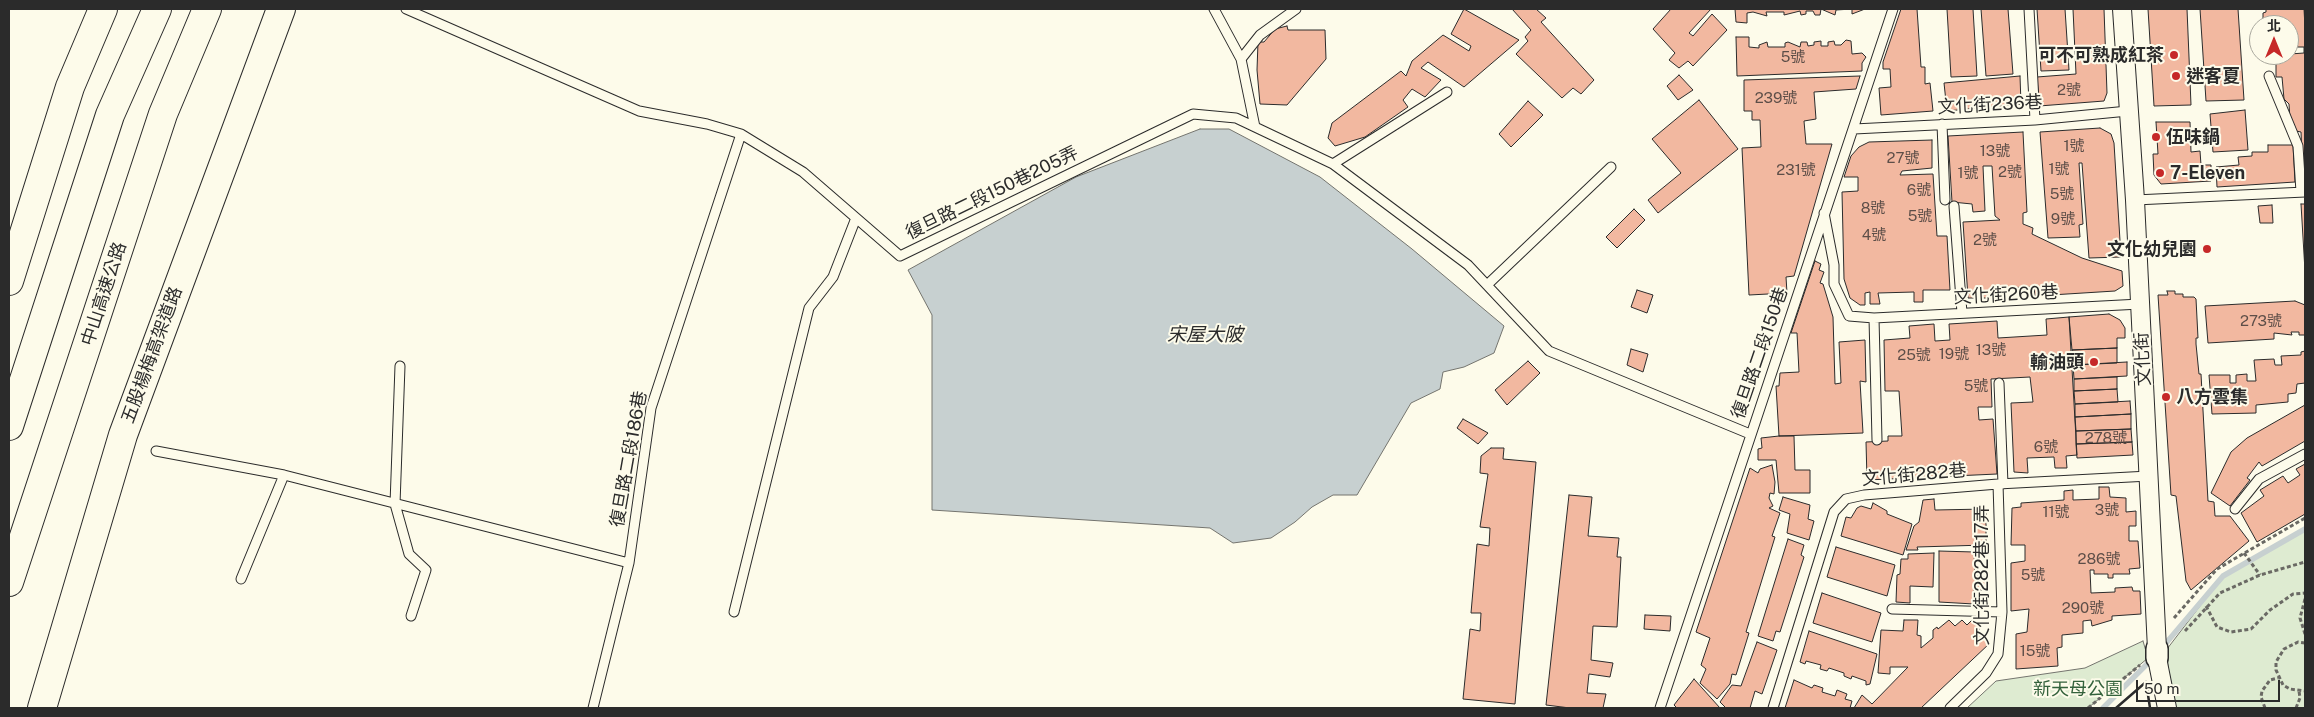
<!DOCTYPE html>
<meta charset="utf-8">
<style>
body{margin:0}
#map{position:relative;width:2314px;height:717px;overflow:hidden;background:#fdfbea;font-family:"Public Sans","Noto Sans TC",sans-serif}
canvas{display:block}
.frame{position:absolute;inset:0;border:10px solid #2b2b2b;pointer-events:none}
.north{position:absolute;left:2249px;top:15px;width:50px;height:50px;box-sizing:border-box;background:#fdfbea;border:1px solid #a9a89e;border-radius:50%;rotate:0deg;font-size:14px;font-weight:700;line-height:20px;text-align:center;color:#2b2b2b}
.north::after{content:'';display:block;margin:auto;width:18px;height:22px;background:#c62828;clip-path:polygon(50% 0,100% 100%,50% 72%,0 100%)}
.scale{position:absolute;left:2136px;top:680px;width:144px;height:22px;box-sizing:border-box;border:2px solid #2b2b2b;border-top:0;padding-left:6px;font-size:15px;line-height:18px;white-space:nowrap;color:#2b2b2b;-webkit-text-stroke:4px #fdfbea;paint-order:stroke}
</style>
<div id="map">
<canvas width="2314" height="717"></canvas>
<div class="frame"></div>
<div class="north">北</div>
<div class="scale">50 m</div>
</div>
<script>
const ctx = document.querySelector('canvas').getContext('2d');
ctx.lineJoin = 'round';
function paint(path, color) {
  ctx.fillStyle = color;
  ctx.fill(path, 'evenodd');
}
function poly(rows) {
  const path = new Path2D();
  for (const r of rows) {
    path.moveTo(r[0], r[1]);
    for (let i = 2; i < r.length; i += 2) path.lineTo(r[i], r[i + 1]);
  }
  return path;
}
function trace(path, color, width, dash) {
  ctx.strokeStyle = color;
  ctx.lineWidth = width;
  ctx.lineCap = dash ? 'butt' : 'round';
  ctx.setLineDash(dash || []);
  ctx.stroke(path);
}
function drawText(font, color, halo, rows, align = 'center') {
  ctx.font = font + ' "Public Sans","Noto Sans TC",sans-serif';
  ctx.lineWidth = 4;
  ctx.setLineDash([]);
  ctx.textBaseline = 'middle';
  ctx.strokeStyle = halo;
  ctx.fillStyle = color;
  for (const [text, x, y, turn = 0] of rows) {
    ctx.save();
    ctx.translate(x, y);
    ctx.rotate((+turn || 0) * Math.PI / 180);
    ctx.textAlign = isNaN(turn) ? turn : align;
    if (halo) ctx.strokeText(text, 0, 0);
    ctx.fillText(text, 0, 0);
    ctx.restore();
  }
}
const green = poly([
 [2305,529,2305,708,2170,708,2167,649,2223,576,2305,529],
 [2143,641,2148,658,2088,708,1967,708,1996,681,2085,668,2143,641]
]);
const water = poly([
 [1200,129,1229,129,1320,177,1412,249,1504,326,1494,353,1464,367,1443,372,1440,389,1411,403,1357,495,1333,495,1312,507,1295,522,1271,538,1233,543,1210,528,932,510,932,315,908,270,1076,177,1200,129]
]);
const stream = poly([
 [2161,649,2223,576,2305,529],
 [2103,708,2153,658]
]);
const building = poly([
 [1464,9,1519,40,1464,87,1428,62,1421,68,1441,80,1425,97,1412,89,1403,100,1408,107,1365,137,1335,146,1328,138,1332,123,1401,71,1406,76,1412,61,1443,35,1469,51,1471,46,1451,34,1464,9],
 [1512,9,1536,9,1546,18,1541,22,1594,80,1581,94,1573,88,1562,98,1516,54,1528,41,1525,37,1531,30,1512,9],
 [1671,9,1711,9,1689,33,1693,36,1712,14,1727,30,1693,66,1688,61,1679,68,1669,60,1675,53,1653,29,1671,9],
 [1735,9,1865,9,1852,14,1852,9,1836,10,1835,15,1821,9,1820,15,1815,15,1813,11,1806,11,1806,14,1801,15,1800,11,1784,15,1784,12,1766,12,1767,16,1753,12,1747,13,1747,23,1736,22,1735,9],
 [1901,9,1917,9,1921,67,1925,67,1925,84,1930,83,1933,111,1881,115,1879,88,1891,87,1890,69,1883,69,1883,62,1901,9],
 [1947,9,1973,9,1977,76,1951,77,1947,9],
 [1981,9,2008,9,2013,74,1986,76,1981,9],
 [2037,9,2065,9,2069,70,2041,71,2037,9],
 [2073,9,2104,9,2107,93,2104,101,2039,106,2037,77,2076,74,2073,9],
 [2148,9,2187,9,2191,105,2154,106,2148,9],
 [2200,9,2238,9,2244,100,2206,101,2200,9],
 [2266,9,2304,9,2305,27,2305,157,2302,157,2301,132,2296,131,2290,120,2289,104,2284,99,2282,77,2276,77,2276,55,2304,53,2304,47,2289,47,2289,25,2263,25,2263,13,2266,12,2266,9],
 [1287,26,1288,30,1325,30,1326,59,1287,105,1260,104,1257,70,1258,42,1264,42,1275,29,1287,26],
 [1736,37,1749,37,1749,47,1759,48,1759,45,1767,42,1768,47,1785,47,1785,43,1788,42,1800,47,1801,42,1807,42,1808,46,1814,45,1814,42,1821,41,1821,46,1828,46,1828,42,1834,41,1835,45,1841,45,1846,40,1851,41,1852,54,1862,53,1866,57,1862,63,1862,71,1737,76,1736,37],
 [1679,75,1693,90,1678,100,1667,86,1679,75],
 [1860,76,1856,89,1814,92,1816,119,1804,121,1806,144,1832,144,1794,276,1786,277,1787,293,1749,295,1742,148,1761,147,1760,120,1752,120,1752,111,1744,111,1744,80,1860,76],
 [2020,76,2021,104,1947,111,1944,83,2020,76],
 [1699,100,1738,149,1658,213,1648,200,1681,173,1652,139,1699,100],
 [1528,101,1543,115,1511,147,1499,134,1528,101],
 [2245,110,2248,150,2213,152,2210,114,2245,110],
 [2156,122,2190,122,2191,152,2200,151,2201,165,2211,165,2211,181,2161,184,2154,175,2153,154,2158,154,2156,122],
 [2100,128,2111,134,2114,143,2121,257,2089,258,2082,163,2079,163,2083,224,2079,225,2080,237,2048,238,2040,132,2100,128],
 [2023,132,2027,212,2023,213,2023,224,2033,228,2032,234,2082,258,2122,271,2123,286,2115,291,2035,296,2034,287,1993,288,1993,298,1968,298,1963,222,2000,220,1995,216,1992,166,1983,166,1985,211,1973,212,1972,204,1952,202,1948,136,2023,132],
 [1932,140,1932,168,1902,171,1900,175,1933,174,1937,236,1947,236,1950,290,1923,290,1923,302,1914,302,1914,292,1878,293,1880,304,1870,304,1870,292,1865,293,1865,305,1860,305,1850,298,1844,279,1842,192,1858,191,1858,177,1844,177,1851,156,1859,147,1869,142,1932,140],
 [2268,145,2293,145,2295,182,2217,187,2216,167,2239,165,2238,157,2252,156,2252,152,2268,152,2268,145],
 [2301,204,2305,204,2305,271,2301,204],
 [2272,205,2273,223,2260,223,2258,206,2272,205],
 [1634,209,1645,220,1617,248,1606,237,1634,209],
 [1815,261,1821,264,1819,270,1824,272,1820,283,1823,284,1833,317,1835,384,1841,383,1839,342,1865,340,1866,382,1860,381,1863,433,1779,436,1776,386,1779,386,1780,373,1799,372,1797,333,1791,333,1815,261],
 [1637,290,1653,295,1647,313,1631,307,1637,290],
 [2167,291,2175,291,2175,294,2183,294,2183,297,2194,297,2196,299,2198,338,2196,338,2196,344,2199,374,2201,374,2208,501,2214,502,2215,516,2230,516,2249,541,2191,590,2186,581,2176,496,2171,495,2158,295,2168,295,2167,291],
 [2295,301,2305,305,2305,335,2299,335,2299,332,2291,332,2292,335,2274,333,2274,339,2208,343,2205,306,2295,301],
 [2109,314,2120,320,2125,328,2125,338,2117,338,2117,348,2072,350,2069,317,2109,314],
 [2069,317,2077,455,2066,456,2067,468,2055,468,2054,457,2027,458,2028,473,2014,472,2011,403,2033,402,2030,377,1991,379,1992,407,1978,407,1979,420,1993,419,1997,474,1867,480,1866,442,1888,441,1888,436,1902,436,1899,391,1885,391,1884,340,1910,338,1909,326,1934,324,1935,341,1950,340,1949,324,1997,321,1998,338,2047,335,2046,319,2069,317],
 [2117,348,2117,363,2073,365,2072,350,2117,348],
 [1631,349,1648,354,1643,372,1627,365,1631,349],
 [2305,351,2305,383,2297,384,2296,393,2288,394,2288,402,2256,405,2256,413,2212,414,2209,375,2230,375,2230,383,2236,383,2236,375,2247,374,2247,381,2256,381,2254,360,2274,359,2275,365,2282,365,2281,356,2301,355,2301,352,2305,351],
 [1528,361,1540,373,1507,405,1495,390,1528,361],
 [2127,362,2127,376,2074,379,2073,365,2127,362],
 [2117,377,2117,389,2074,391,2074,379,2117,377],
 [2117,389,2118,402,2075,404,2074,391,2117,389],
 [2130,401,2131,414,2075,417,2075,404,2130,401],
 [2305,405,2305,441,2262,466,2259,462,2247,478,2250,480,2230,506,2211,493,2231,452,2247,438,2305,405],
 [2131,414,2131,429,2076,431,2075,417,2131,414],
 [1463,419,1488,433,1478,444,1457,428,1463,419],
 [2131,429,2132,442,2076,444,2076,431,2131,429],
 [1779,436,1794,436,1795,470,1810,470,1810,493,1779,493,1776,460,1758,460,1758,449,1762,448,1761,438,1779,436],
 [2132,442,2133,455,2077,458,2076,444,2132,442],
 [1491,448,1504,448,1503,459,1536,462,1515,704,1463,699,1470,629,1480,631,1481,613,1471,613,1477,544,1489,546,1490,528,1480,527,1488,474,1480,473,1481,456,1491,448],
 [2305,464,2305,514,2257,542,2241,513,2264,496,2260,490,2283,476,2288,483,2300,475,2296,469,2305,464],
 [1772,465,1775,482,1774,494,1770,493,1769,498,1773,506,1769,508,1780,513,1772,536,1775,537,1746,632,1749,633,1736,675,1732,674,1730,684,1717,699,1700,683,1706,669,1701,665,1710,638,1696,632,1750,468,1758,473,1760,469,1772,465],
 [2099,487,2109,487,2110,497,2126,498,2126,512,2136,511,2136,526,2129,526,2129,541,2138,541,2140,568,2129,569,2130,574,2113,574,2113,578,2108,578,2108,574,2094,574,2094,570,2090,570,2091,593,2115,592,2115,588,2132,587,2133,591,2140,591,2141,614,2112,616,2112,620,2092,626,2091,620,2083,621,2083,633,2062,635,2062,647,2057,648,2058,666,2016,669,2016,634,2027,632,2029,609,2011,611,2011,563,2025,561,2025,545,2011,545,2012,508,2021,507,2021,503,2064,500,2064,491,2073,490,2073,500,2099,499,2099,487],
 [1569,495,1592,497,1588,536,1619,538,1617,557,1621,557,1617,627,1593,626,1591,660,1613,663,1610,677,1589,674,1587,693,1606,694,1603,708,1570,708,1546,705,1569,495],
 [1783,497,1810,505,1808,519,1814,521,1809,540,1787,533,1790,514,1779,510,1783,497],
 [1934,499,1935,510,1986,509,1986,545,1917,547,1918,550,1906,550,1914,526,1919,522,1923,500,1934,499],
 [1873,503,1887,511,1887,514,1912,524,1903,555,1841,536,1846,517,1851,518,1857,508,1861,506,1871,509,1873,503],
 [1788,539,1804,545,1801,555,1804,557,1780,632,1776,631,1773,641,1758,636,1788,539],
 [1836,547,1895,565,1887,596,1827,577,1836,547],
 [1939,551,1974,552,1975,576,1986,577,1986,590,1974,590,1974,604,1939,602,1939,551],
 [1934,553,1933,587,1910,586,1910,603,1896,602,1897,575,1900,574,1901,559,1908,559,1908,554,1934,553],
 [1822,593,1881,613,1872,642,1813,623,1822,593],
 [1645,615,1671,616,1670,631,1644,629,1645,615],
 [1904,620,1918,620,1917,635,1921,636,1921,648,1933,638,1933,630,1937,627,1938,629,1949,620,1955,626,1962,620,1967,625,1972,620,1980,628,1978,631,1990,643,1921,708,1854,708,1862,695,1872,704,1908,667,1890,667,1890,674,1878,673,1881,630,1903,631,1904,620],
 [1809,631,1877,654,1870,684,1866,685,1866,681,1852,676,1851,679,1844,676,1844,673,1829,668,1827,671,1820,669,1821,665,1806,661,1805,664,1800,662,1809,631],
 [1757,642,1777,650,1762,694,1755,691,1750,708,1726,708,1720,702,1732,685,1741,686,1757,642],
 [1694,679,1720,708,1677,708,1674,705,1694,679],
 [1794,680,1812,688,1814,685,1823,688,1822,692,1835,696,1837,690,1847,694,1845,699,1852,701,1850,708,1785,708,1794,680]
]);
const path = poly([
 [2244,553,2260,575],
 [2305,599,2300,618,2305,634],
 [2206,606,2217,627,2231,632,2251,629,2270,610,2293,594,2305,593],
 [2174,618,2217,569,2305,518],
 [2185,631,2220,593,2260,575,2305,562],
 [2305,643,2298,642,2284,649,2276,662,2276,670,2283,685,2290,689,2305,691],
 [2088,708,2140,665],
 [2265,708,2261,697,2262,691,2270,680,2278,678],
 [2296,708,2300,698,2299,691]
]);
const service = poly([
 [406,9,639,111,707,124,741,134,803,172,900,256,1193,114,1236,118,1333,164,1468,265,1549,351,1750,434],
 [1214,9,1241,59,1255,127],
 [2029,9,2035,120],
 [1241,59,1260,35,1296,9],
 [2269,76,2298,146,2301,192],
 [1942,124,1945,200],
 [1854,129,2035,120,2128,111],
 [1333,164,1447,92],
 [2135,200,2305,192],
 [1954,206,1962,313],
 [1824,213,1834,265,1834,284,1849,316,1874,318,2140,304],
 [1487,285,1611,167],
 [1874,318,1877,440],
 [400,366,395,504,409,554,426,570,411,616],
 [1999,383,2003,484],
 [156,451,284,475,629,563],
 [2235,509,2259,479,2305,454],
 [241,579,284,475],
 [1892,609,2002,612],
 [734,612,809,308,833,277,856,218],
 [593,708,629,563,651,408,741,134],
 [1660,708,1893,9],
 [1773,708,1834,512,1846,499,1864,495,1998,484,2149,476],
 [1950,708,1986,673,1998,654,2002,612,1998,484]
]);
const minor = poly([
 [2122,9,2135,200,2157,649],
 [2157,658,2167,708]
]);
const tertiary = poly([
 [2157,649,2157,658]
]);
const motorway = poly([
 [9,281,70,87,103,9],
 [9,426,110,115,157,9],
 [9,582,163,114,207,9],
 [42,708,123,435,281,9]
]);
const wall = poly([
 [2146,682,2150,708],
 [2116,708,2146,682]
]);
const markers = [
 [2174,55,5,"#c62828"],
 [2176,76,5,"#c62828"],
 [2156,137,5,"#c62828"],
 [2160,173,5,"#c62828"],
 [2207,249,5,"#c62828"],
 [2094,362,5,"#c62828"],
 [2166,397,5,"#c62828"]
];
const numberNames = [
 ["5號",1793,57],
 ["2號",2069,90],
 ["239號",1776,98],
 ["1號",2074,146],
 ["13號",1995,151],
 ["27號",1903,158],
 ["1號",2059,169],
 ["231號",1796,170],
 ["2號",2010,172],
 ["1號",1968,173],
 ["6號",1919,190],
 ["5號",2062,194],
 ["8號",1873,208],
 ["5號",1920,216],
 ["9號",2063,219],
 ["4號",1874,235],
 ["2號",1985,240],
 ["273號",2261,321],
 ["13號",1991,350],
 ["19號",1954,354],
 ["25號",1914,355],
 ["5號",1976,386],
 ["278號",2106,438],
 ["6號",2046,447],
 ["3號",2107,510],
 ["11號",2056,512],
 ["286號",2099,559],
 ["5號",2033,575],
 ["290號",2083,608],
 ["15號",2035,651]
];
const poiNames = [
 ["可不可熟成紅茶",2164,55,"right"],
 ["迷客夏",2186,76],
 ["伍味鍋",2166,137],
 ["7-Eleven",2170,173],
 ["文化幼兒園",2197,249,"right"],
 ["輸油頭",2084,362,"right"],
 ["八方雲集",2176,397]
];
const streetNames = [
 ["文化街236巷",1990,105,-3],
 ["復旦路二段150巷205弄",992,193,-26],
 ["中山高速公路",104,294,-72],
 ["文化街260巷",2006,295,-3],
 ["復旦路二段150巷",1760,353,-71],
 ["五股楊梅高架道路",152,355,-70],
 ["文化街",2143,359,-93],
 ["復旦路二段186巷",629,459,-80],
 ["文化街282巷",1914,475,-5],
 ["文化街282巷17弄",1982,575,-90]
];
const parkNames = [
 ["新天母公園",2078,689]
];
const waterNames = [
 ["宋屋大陂",1205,335]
];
paint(green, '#deebd1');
trace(green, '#74746e', 1);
paint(water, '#c7d0d0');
trace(water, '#74746e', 1);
trace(stream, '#c7d0d0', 5.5);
paint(building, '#f2b8a0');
trace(building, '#2b2b2b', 1);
trace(service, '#2b2b2b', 11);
trace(minor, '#2b2b2b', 20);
trace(tertiary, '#2b2b2b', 24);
trace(motorway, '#2b2b2b', 30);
trace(path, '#6a6964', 3, [4, 2.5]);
trace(service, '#fdfbea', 9);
trace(minor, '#fdfbea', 18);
trace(tertiary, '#fdfbea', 21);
trace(motorway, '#fdfbea', 28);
trace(wall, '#2b2b2b', 2.5);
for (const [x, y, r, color] of markers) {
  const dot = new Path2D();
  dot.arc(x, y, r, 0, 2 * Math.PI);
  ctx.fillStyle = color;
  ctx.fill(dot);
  trace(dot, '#fdfbea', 2);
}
drawText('15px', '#5d4e48', null, numberNames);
drawText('bold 18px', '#2b2b2b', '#fdfbea', poiNames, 'left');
drawText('18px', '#2b2b2b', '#fdfbea', streetNames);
drawText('18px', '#34623c', '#fdfbea', parkNames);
drawText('italic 19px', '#2b2b2b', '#fdfbea', waterNames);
</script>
